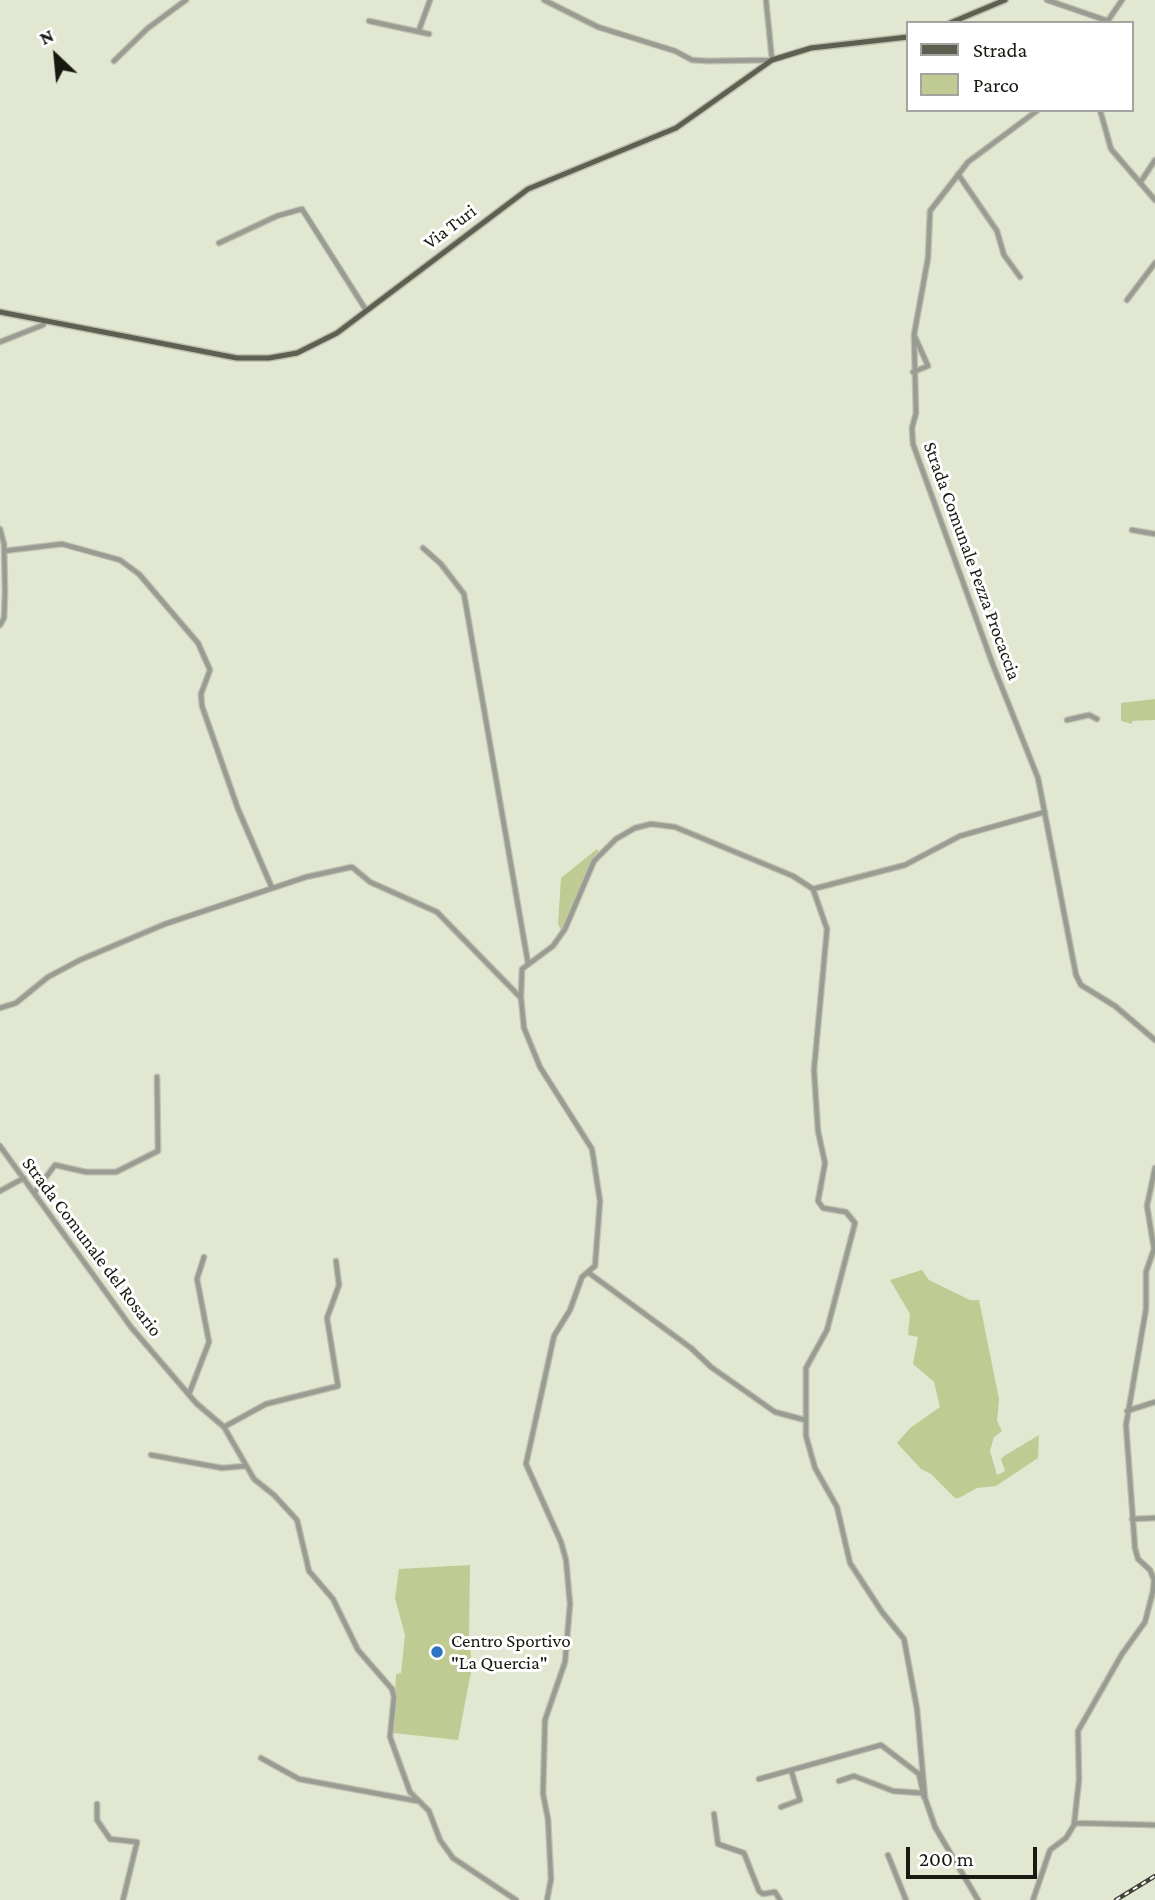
<!DOCTYPE html>
<style>
body{margin:0}
#map{position:relative;width:1155px;height:1900px;overflow:hidden;background:#e2e7d1;font-family:"Crimson Pro",serif}
canvas{display:block}
.legend{position:absolute;left:906px;top:21px;width:228px;height:91px;box-sizing:border-box;background:#fff;border:2px solid #a3a3a0;margin:0;padding:9px 12px;list-style:none;font-size:21px;color:#181a12}
.legend li{display:flex;align-items:center;gap:14px;height:35px}
.legend b{width:35px;border:2px solid #a3a3a0}
.north{position:absolute;left:21px;top:21px;width:70px;height:70px;-webkit-text-stroke:5px #fff;paint-order:stroke;rotate:334deg;font-size:19px;font-weight:700;line-height:28px;text-align:center;color:#181a12}
.north::after{content:'';display:block;margin:auto;width:24px;height:32px;background:#181a12;clip-path:polygon(50% 0,100% 100%,50% 72%,0 100%)}
.scale{position:absolute;left:906px;top:1847px;width:131px;height:32px;box-sizing:border-box;border:4px solid #181a12;border-top:0;padding-left:9px;font-size:21px;line-height:24px;white-space:nowrap;color:#181a12;-webkit-text-stroke:5px #fff;paint-order:stroke}
</style>
<div id="map">
<canvas width="1155" height="1900"></canvas>
<ul class="legend">
<li><b style="height:9px;background:#5c6050"></b>Strada</li>
<li><b style="height:19px;background:#bfcb93"></b>Parco</li>
</ul>
<div class="north">N</div>
<div class="scale">200 m</div>
</div>
<script>
const ctx = document.querySelector('canvas').getContext('2d');
ctx.lineJoin = 'round';
function paint(path, color) {
  ctx.fillStyle = color;
  ctx.fill(path, 'evenodd');
}
function poly(rows) {
  const path = new Path2D();
  for (const r of rows) {
    path.moveTo(r[0], r[1]);
    for (let i = 2; i < r.length; i += 2) path.lineTo(r[i], r[i + 1]);
  }
  return path;
}
function trace(path, color, width, dash) {
  ctx.strokeStyle = color;
  ctx.lineWidth = width;
  ctx.lineCap = dash ? 'butt' : 'round';
  ctx.setLineDash(dash || []);
  ctx.stroke(path);
}
function drawText(font, color, halo, rows, align = 'center') {
  ctx.font = font + ' "Crimson Pro",serif';
  ctx.lineWidth = 6;
  ctx.setLineDash([]);
  ctx.textBaseline = 'middle';
  ctx.strokeStyle = halo;
  ctx.fillStyle = color;
  for (const [text, x, y, turn = 0] of rows) {
    ctx.save();
    ctx.translate(x, y);
    ctx.rotate((+turn || 0) * Math.PI / 180);
    ctx.textAlign = isNaN(turn) ? turn : align;
    if (halo) ctx.strokeText(text, 0, 0);
    ctx.fillText(text, 0, 0);
    ctx.restore();
  }
}
const green = poly([
 [1155,699,1155,720,1132,721,1132,724,1121,721,1121,703],
 [597,849,599,854,562,932,558,924,561,878],
 [922,1270,929,1280,970,1300,979,1300,999,1399,997,1421,1002,1431,994,1437,990,1451,997,1475,1005,1471,1001,1459,1004,1456,1039,1435,1038,1458,996,1486,977,1488,959,1498,955,1498,931,1474,921,1469,897,1443,910,1428,940,1407,934,1382,913,1364,918,1337,908,1335,910,1314,890,1280],
 [470,1565,469,1637,472,1667,458,1740,393,1733,396,1674,401,1673,405,1635,395,1598,399,1569]
]);
const minor = poly([
 [544,0,598,27,675,51,692,60,708,61,772,60,766,0],
 [1047,0,1108,21],
 [369,21,429,34],
 [1107,22,1122,0],
 [419,30,430,0],
 [114,61,148,28,186,0],
 [1038,110,968,162,930,211,928,258,914,335,916,413,912,428,913,444,993,665,1038,778,1076,975,1081,985,1115,1006,1155,1040],
 [1100,110,1111,149,1155,200],
 [958,174,997,231,1004,255,1020,277],
 [1140,183,1155,160],
 [219,243,277,216,302,209,366,310],
 [1127,300,1155,263],
 [0,342,43,325,45,321],
 [913,372,928,366,915,337],
 [0,529,4,544,5,592,4,618,0,625],
 [1132,530,1155,534],
 [423,548,441,564,464,594,528,963],
 [4,551,62,544,120,560,139,574,198,643,210,670,201,694,202,706,238,809,272,888],
 [1067,720,1089,715,1097,719],
 [813,889,827,929,814,1070,818,1131,825,1163,818,1201,823,1208,846,1212,855,1223,827,1330,806,1368,806,1436,815,1468,837,1507,850,1563,882,1612,904,1639,917,1709,925,1798,935,1827,978,1900],
 [521,996,522,969,553,946,565,929,594,861,616,839,635,828,651,824,675,827,793,876,813,889,905,865,960,836,1045,812],
 [0,1008,16,1003,48,977,80,960,165,924,306,877,352,867,370,882,437,912,521,998,524,1028,540,1067,592,1149,600,1201,595,1266,582,1277,570,1310,554,1336,526,1464,561,1542,566,1560,570,1604,565,1662,545,1720,543,1794,548,1819,551,1879,547,1900],
 [0,1146,131,1327,196,1403,224,1427,254,1479,274,1495,297,1520,309,1571,333,1599,358,1650,392,1689,394,1697,390,1737,410,1792,429,1811,440,1840,453,1858,516,1900],
 [0,1191,24,1178],
 [34,1193,55,1165,86,1172,116,1172,158,1151,157,1077],
 [589,1273,691,1348,711,1367,775,1412,805,1420],
 [189,1394,209,1342,197,1279,204,1257],
 [1127,1411,1155,1402],
 [224,1427,266,1404,338,1386,327,1318,339,1285,336,1261],
 [151,1455,222,1468,246,1466],
 [1132,1519,1155,1518],
 [261,1758,299,1779,417,1801],
 [759,1779,881,1745,919,1774,924,1797],
 [839,1781,854,1776,893,1791,921,1793],
 [97,1804,97,1820,110,1839,137,1842,123,1900],
 [781,1807,800,1800,791,1770],
 [714,1814,718,1844,744,1853,759,1891,763,1894,775,1892,780,1900],
 [1074,1823,1155,1825],
 [888,1855,906,1900],
 [1033,1900,1050,1850,1066,1838,1074,1825,1079,1780,1078,1731,1122,1654,1145,1622,1153,1591,1154,1580,1150,1570,1138,1559,1135,1548,1126,1425,1146,1309,1146,1272,1154,1249,1147,1206,1155,1168]
]);
const major = poly([
 [950,23,1005,0],
 [0,312,237,358,269,358,297,353,337,333,528,189,676,128,772,60,811,48,908,37]
]);
const rail = poly([
 [1116,1900,1155,1876]
]);
const markers = [
 [437,1652,7,"#2c75c5"]
];
const streetNames = [
 ["Via Turi",450,227,-37],
 ["Strada Comunale Pezza Procaccia",972,561,70],
 ["Strada Comunale del Rosario",92,1247,53]
];
const poiNames = [
 ["Centro Sportivo",451,1641],
 ["\"La Quercia\"",451,1663]
];
paint(green, '#bfcb93');
trace(minor, '#bec2af', 7);
trace(major, '#bec2af', 8);
trace(minor, '#999c92', 4.5);
trace(major, '#5c6050', 5);
trace(rail, '#404338', 4.5);
trace(rail, '#fff', 2, [5]);
for (const [x, y, r, color] of markers) {
  const dot = new Path2D();
  dot.arc(x, y, r, 0, 2 * Math.PI);
  ctx.fillStyle = color;
  ctx.fill(dot);
  trace(dot, '#fff', 2.5);
}
drawText('19px', '#181a12', '#fff', streetNames);
drawText('19px', '#181a12', '#fff', poiNames, 'left');
</script>
